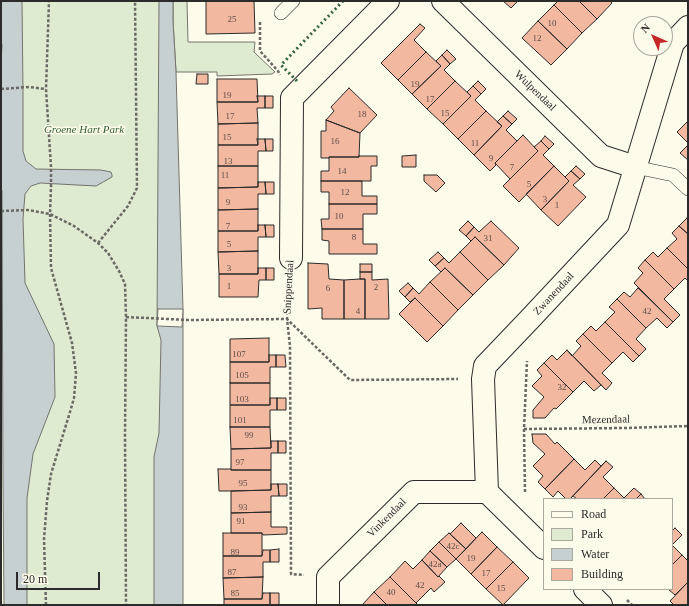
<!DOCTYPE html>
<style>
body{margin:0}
#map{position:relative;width:689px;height:606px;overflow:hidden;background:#fdfbea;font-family:"Times New Roman",serif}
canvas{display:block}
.frame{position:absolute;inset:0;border:2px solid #2b2b2b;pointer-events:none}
.legend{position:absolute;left:543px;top:498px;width:130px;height:92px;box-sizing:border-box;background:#fdfbea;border:1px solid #a9a89e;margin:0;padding:5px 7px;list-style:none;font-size:12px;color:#2b2b2b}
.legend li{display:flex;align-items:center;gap:8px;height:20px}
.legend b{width:20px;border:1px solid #a9a89e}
.north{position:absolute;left:633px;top:16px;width:40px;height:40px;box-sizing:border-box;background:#fdfbea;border:1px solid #a9a89e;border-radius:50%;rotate:315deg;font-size:11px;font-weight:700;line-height:16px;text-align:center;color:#2b2b2b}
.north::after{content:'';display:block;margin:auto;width:14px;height:18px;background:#c62828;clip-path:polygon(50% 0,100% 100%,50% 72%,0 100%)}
.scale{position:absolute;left:16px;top:572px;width:84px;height:18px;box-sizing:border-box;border:2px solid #2b2b2b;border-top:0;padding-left:5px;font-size:12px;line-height:14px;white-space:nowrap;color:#2b2b2b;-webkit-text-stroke:3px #fdfbea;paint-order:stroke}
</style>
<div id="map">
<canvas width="689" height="606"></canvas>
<div class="frame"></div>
<ul class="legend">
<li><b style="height:5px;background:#fdfbea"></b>Road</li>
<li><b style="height:11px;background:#deebd1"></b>Park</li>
<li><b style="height:11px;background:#c7d0d0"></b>Water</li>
<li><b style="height:11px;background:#f2b8a0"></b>Building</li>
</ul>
<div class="north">N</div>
<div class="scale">20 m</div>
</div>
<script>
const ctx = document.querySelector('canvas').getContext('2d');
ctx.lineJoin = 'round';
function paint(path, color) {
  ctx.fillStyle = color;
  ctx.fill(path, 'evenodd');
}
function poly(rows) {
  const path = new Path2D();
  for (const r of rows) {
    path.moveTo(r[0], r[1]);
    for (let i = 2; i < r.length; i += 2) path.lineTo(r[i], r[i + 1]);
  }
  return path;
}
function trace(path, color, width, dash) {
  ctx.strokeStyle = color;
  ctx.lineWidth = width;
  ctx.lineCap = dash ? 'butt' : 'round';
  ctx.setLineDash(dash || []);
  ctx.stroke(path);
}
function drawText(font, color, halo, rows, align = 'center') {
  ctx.font = font + ' "Times New Roman",serif';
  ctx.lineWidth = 3;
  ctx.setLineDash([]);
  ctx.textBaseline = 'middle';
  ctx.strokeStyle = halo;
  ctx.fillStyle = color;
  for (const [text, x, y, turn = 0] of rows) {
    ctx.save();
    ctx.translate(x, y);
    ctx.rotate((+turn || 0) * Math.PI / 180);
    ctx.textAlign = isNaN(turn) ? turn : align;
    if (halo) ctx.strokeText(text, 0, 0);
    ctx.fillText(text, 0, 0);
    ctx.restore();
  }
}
const green = poly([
 [1,1,168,1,171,605,18,605,14,217,1,217,1,1],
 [173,1,187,1,188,42,255,42,254,52,275,72,272,74,217,76,217,72,176,72,173,21,173,1]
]);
const water = poly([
 [1,1,22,1,23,91,23,151,26,161,36,169,101,170,111,172,112,175,112,177,96,186,40,183,31,186,25,194,23,219,25,283,54,344,55,397,33,454,27,498,27,605,4,605,3,483,2,191,1,189,1,63,2,45,1,43,1,1],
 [159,1,173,1,173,21,176,72,183,309,183,605,154,605,154,457,159,433,161,340,157,326,159,1]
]);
const pier = poly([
 [158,309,183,309,182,327,157,326,158,309]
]);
const building = poly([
 [206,1,254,1,255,33,206,34,206,1],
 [503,1,518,1,511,8,503,1],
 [558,1,579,1,597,19,582,33,554,5,558,1],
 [579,1,610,1,612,3,597,19,579,1],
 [554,5,582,33,567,49,538,21,554,5],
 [538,21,567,49,551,65,522,38,538,21],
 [420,24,425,28,414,40,426,52,398,80,381,63,420,24],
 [447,50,456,59,450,64,442,55,447,50],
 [426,52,441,66,412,94,398,80,426,52],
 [442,55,450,64,444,70,455,81,427,109,412,94,441,66,436,61,442,55],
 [197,74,208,74,208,84,196,84,197,74],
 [217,79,257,79,258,102,217,102,217,79],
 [455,81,471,96,443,124,427,109,455,81],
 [478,81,486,89,481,94,473,86,478,81],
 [473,86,481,94,475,100,486,111,458,139,443,124,471,96,467,92,473,86],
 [349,88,377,115,360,133,326,120,334,111,331,107,349,88],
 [257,96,265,96,265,108,257,108,258,123,218,124,217,102,258,102,257,96],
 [265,96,273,96,273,108,265,108,265,96],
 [486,111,502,126,474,155,458,139,486,111],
 [508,111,517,119,512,124,503,116,508,111],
 [503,116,512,124,506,130,517,141,495,163,496,165,490,171,474,155,502,126,497,122,503,116],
 [326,120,360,133,359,157,329,157,329,158,321,158,321,131,326,131,326,120],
 [688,121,688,143,677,132,688,121],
 [258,123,258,145,218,145,218,124,258,123],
 [523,135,538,151,510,179,495,163,523,135],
 [545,136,554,144,549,149,541,141,545,136],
 [257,139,265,139,266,151,258,151,258,166,218,166,218,145,258,145,257,139],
 [265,139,273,139,273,151,266,151,265,139],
 [541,141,549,149,543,155,554,166,519,202,503,186,538,151,534,147,541,141],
 [688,145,688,160,680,153,688,145],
 [416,155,416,167,402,167,402,156,416,155],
 [359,156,377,156,377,166,371,166,371,181,321,181,321,171,329,171,329,157,359,157,359,156],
 [218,166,258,166,258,187,218,188,218,166],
 [554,166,569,181,541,210,526,194,554,166],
 [576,166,585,174,580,179,571,171,576,166],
 [571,171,580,179,573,185,586,197,558,226,541,210,569,181,565,177,571,171],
 [424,175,437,175,445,183,436,192,424,181,424,175],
 [321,181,362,181,362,196,377,196,377,204,329,204,329,192,321,192,321,181],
 [258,182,265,182,266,194,258,194,258,209,218,210,218,188,258,187,258,182],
 [265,182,274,182,274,194,266,194,265,182],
 [329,204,377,204,377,214,363,214,363,229,322,229,321,219,329,219,329,204],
 [258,209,258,231,218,231,218,210,258,209],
 [687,218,688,219,688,234,679,226,687,218],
 [468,221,474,227,466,236,459,230,468,221],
 [491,221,519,248,504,265,475,237,471,241,466,236,474,227,479,232,491,221],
 [258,225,265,225,266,237,258,237,258,251,218,252,218,231,258,231,258,225],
 [265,225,274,225,274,237,266,237,265,225],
 [679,226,688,234,688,269,667,248,677,239,672,233,679,226],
 [322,229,363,229,363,244,377,244,377,254,329,254,329,241,322,240,322,229],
 [475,237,504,265,488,280,460,252,475,237],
 [667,248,688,269,688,281,685,278,674,289,645,260,653,252,658,257,667,248],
 [258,251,258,274,219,274,218,252,258,251],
 [438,252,444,258,435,266,429,260,438,252],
 [460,252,488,280,473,295,445,268,441,272,435,266,444,258,449,263,460,252],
 [645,260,674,289,664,299,680,315,673,322,634,283,643,273,638,268,645,260],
 [308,263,328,264,329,279,344,280,344,319,322,319,322,308,308,309,308,263],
 [360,264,372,264,372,272,360,272,360,264],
 [258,268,266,268,266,280,259,280,258,297,219,297,219,274,258,274,258,268],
 [266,268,274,268,274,280,266,280,266,268],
 [445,268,473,295,458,310,430,282,445,268],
 [360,272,372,272,372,280,388,279,389,319,365,319,365,279,360,279,360,272],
 [360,279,365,279,365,319,344,319,344,280,360,279],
 [430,282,458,310,443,326,415,298,410,302,405,297,413,288,419,294,430,282],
 [408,283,413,288,405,297,399,291,408,283],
 [638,288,673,322,667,328,657,318,646,328,617,299,624,292,630,297,638,288],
 [415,298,443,326,427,342,399,314,415,298],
 [617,299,646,328,636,339,646,349,639,356,605,322,615,312,609,307,617,299],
 [605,322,639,356,633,362,623,352,612,363,583,334,591,326,596,331,605,322],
 [583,334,612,363,602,373,612,383,606,390,567,350,572,356,581,346,576,341,583,334],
 [269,338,269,362,230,362,230,339,269,338],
 [567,350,606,390,601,385,594,391,584,381,573,392,544,363,552,355,557,360,567,350],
 [269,355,276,355,276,367,270,367,270,383,230,383,230,362,269,362,269,355],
 [276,355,285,355,286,367,276,367,276,355],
 [544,363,573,392,556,409,554,408,545,418,533,418,533,410,544,397,532,386,542,376,537,370,544,363],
 [230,383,270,383,270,405,230,405,230,383],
 [270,398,277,398,277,410,270,410,270,427,230,427,230,405,270,405,270,398],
 [277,398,286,398,286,410,277,410,277,398],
 [230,427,270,427,271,448,231,449,230,427],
 [532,434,546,434,555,444,557,442,574,459,545,489,538,482,543,476,533,466,545,454,533,443,532,434],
 [271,441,278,441,278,453,271,453,271,470,231,470,231,449,271,448,271,441],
 [278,441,286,441,286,453,278,453,278,441],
 [574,459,585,470,595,460,601,466,606,461,570,499,566,499,558,491,553,497,545,489,574,459],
 [606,461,613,467,603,477,614,488,603,499,577,499,573,496,570,499,606,461],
 [218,469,231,469,231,470,271,470,271,490,231,491,219,491,218,469],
 [271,484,278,484,279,496,271,496,271,512,231,513,231,491,271,490,271,484],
 [278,484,287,484,287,496,279,496,278,484],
 [614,488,624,498,634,488,641,494,636,499,603,499,614,488],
 [641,494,645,499,636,499,641,494],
 [271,512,271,527,287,527,287,534,263,535,262,533,231,533,231,513,271,512],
 [461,523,476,538,466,549,450,534,461,523],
 [675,528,682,535,672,545,672,531,675,528],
 [482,532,497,547,471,574,456,559,482,532],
 [223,533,262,533,262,556,223,556,223,533],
 [449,533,466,549,456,559,439,542,449,533],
 [439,542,456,559,447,567,430,551,439,542],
 [672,545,682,555,672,565,672,545],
 [497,547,513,562,486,589,471,574,497,547],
 [279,549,279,562,270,562,270,550,279,549],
 [263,550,270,550,270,562,263,562,263,577,223,578,223,556,262,556,263,550],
 [430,551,447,567,438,577,422,560,430,551],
 [682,555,688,561,688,582,675,595,668,589,672,589,672,565,682,555],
 [422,560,438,577,439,576,445,582,434,592,431,588,416,603,390,577,405,561,413,569,422,560],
 [513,562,529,578,503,605,486,589,513,562],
 [263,577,262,599,224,599,223,578,263,577],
 [390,577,418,605,387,605,374,592,390,577],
 [688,582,688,605,674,605,670,601,688,582],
 [374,592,387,605,362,605,374,592],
 [263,593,270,593,270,605,224,605,224,599,262,599,263,593],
 [270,593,279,593,279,605,270,605,270,593]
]);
const path = poly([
 [260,22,260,51,278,71,280,75],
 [1,89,29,87,46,89],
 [1,211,28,210,50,214,74,226,98,243,108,253,119,271,125,284,126,317,125,436,126,605],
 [98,243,128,206,137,188,135,1],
 [289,282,287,319,290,346,291,574,304,575],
 [126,317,188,320,287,319,350,380,458,379],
 [524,429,626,428,688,426],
 [525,492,524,429,527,361],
 [627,600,632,605],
 [46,605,44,539,47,501,51,474,70,412,74,398,76,373,72,343,51,268,50,214,51,187,51,167,46,89,49,1]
]);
const service = poly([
 [281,13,293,1],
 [635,167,673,175,688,189]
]);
const minor = poly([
 [443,1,601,156,635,167],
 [291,258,292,98,388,1],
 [544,548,487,492,483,379,485,366,528,321,618,225,673,43,688,27],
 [585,589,601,605],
 [328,605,328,577,414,492,487,492]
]);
const hedge = poly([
 [297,81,281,65,343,1]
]);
const numberNames = [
 ["25",232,20],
 ["10",552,24],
 ["12",537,39],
 ["19",415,85],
 ["19",227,96],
 ["17",430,100],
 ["15",445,114],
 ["18",362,115],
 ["17",230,117],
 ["15",227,138],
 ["16",335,142],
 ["11",475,144],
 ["9",491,159],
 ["13",228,162],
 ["7",512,168],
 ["14",342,172],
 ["11",225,176],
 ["5",529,185],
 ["12",345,193],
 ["3",545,200],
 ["9",228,203],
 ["1",557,206],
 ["10",339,217],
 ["7",228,227],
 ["8",354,238],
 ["31",488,239],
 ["5",229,245],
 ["3",229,269],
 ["1",229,287],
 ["2",376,288],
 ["6",328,289],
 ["4",358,312],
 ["42",647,312],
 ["107",239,355],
 ["105",242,376],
 ["32",562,388],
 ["103",242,400],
 ["101",240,421],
 ["99",249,436],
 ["97",240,463],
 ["95",243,484],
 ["93",243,508],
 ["91",241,522],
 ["42c",453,547],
 ["89",235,553],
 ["19",471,559],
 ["42a",435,565],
 ["87",232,573],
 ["17",486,574],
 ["42",420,586],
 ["15",501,589],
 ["40",391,593],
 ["85",235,594]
];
const streetNames = [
 ["Wulpendaal",535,91,44],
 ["Snippendaal",289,287,-87],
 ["Zwanendaal",554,294,-47],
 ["Mezendaal",606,420,-1],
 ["Vinkendaal",387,518,-45]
];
const parkNames = [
 ["Groene Hart Park",84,130]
];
paint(green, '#deebd1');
trace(green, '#74746e', 1);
paint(water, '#c7d0d0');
trace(water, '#74746e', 1);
paint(pier, '#fdfbea');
trace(pier, '#74746e', 1);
paint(building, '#f2b8a0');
trace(building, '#2b2b2b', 1);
trace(service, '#2b2b2b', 14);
trace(minor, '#2b2b2b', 24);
trace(path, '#6a6964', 2.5, [3, 2]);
trace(service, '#fdfbea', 13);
trace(minor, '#fdfbea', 22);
trace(hedge, '#34623c', 3, [2, 3]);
drawText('9px', '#5d4e48', null, numberNames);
drawText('11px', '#2b2b2b', '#fdfbea', streetNames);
drawText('italic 11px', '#34623c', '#fdfbea', parkNames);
</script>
